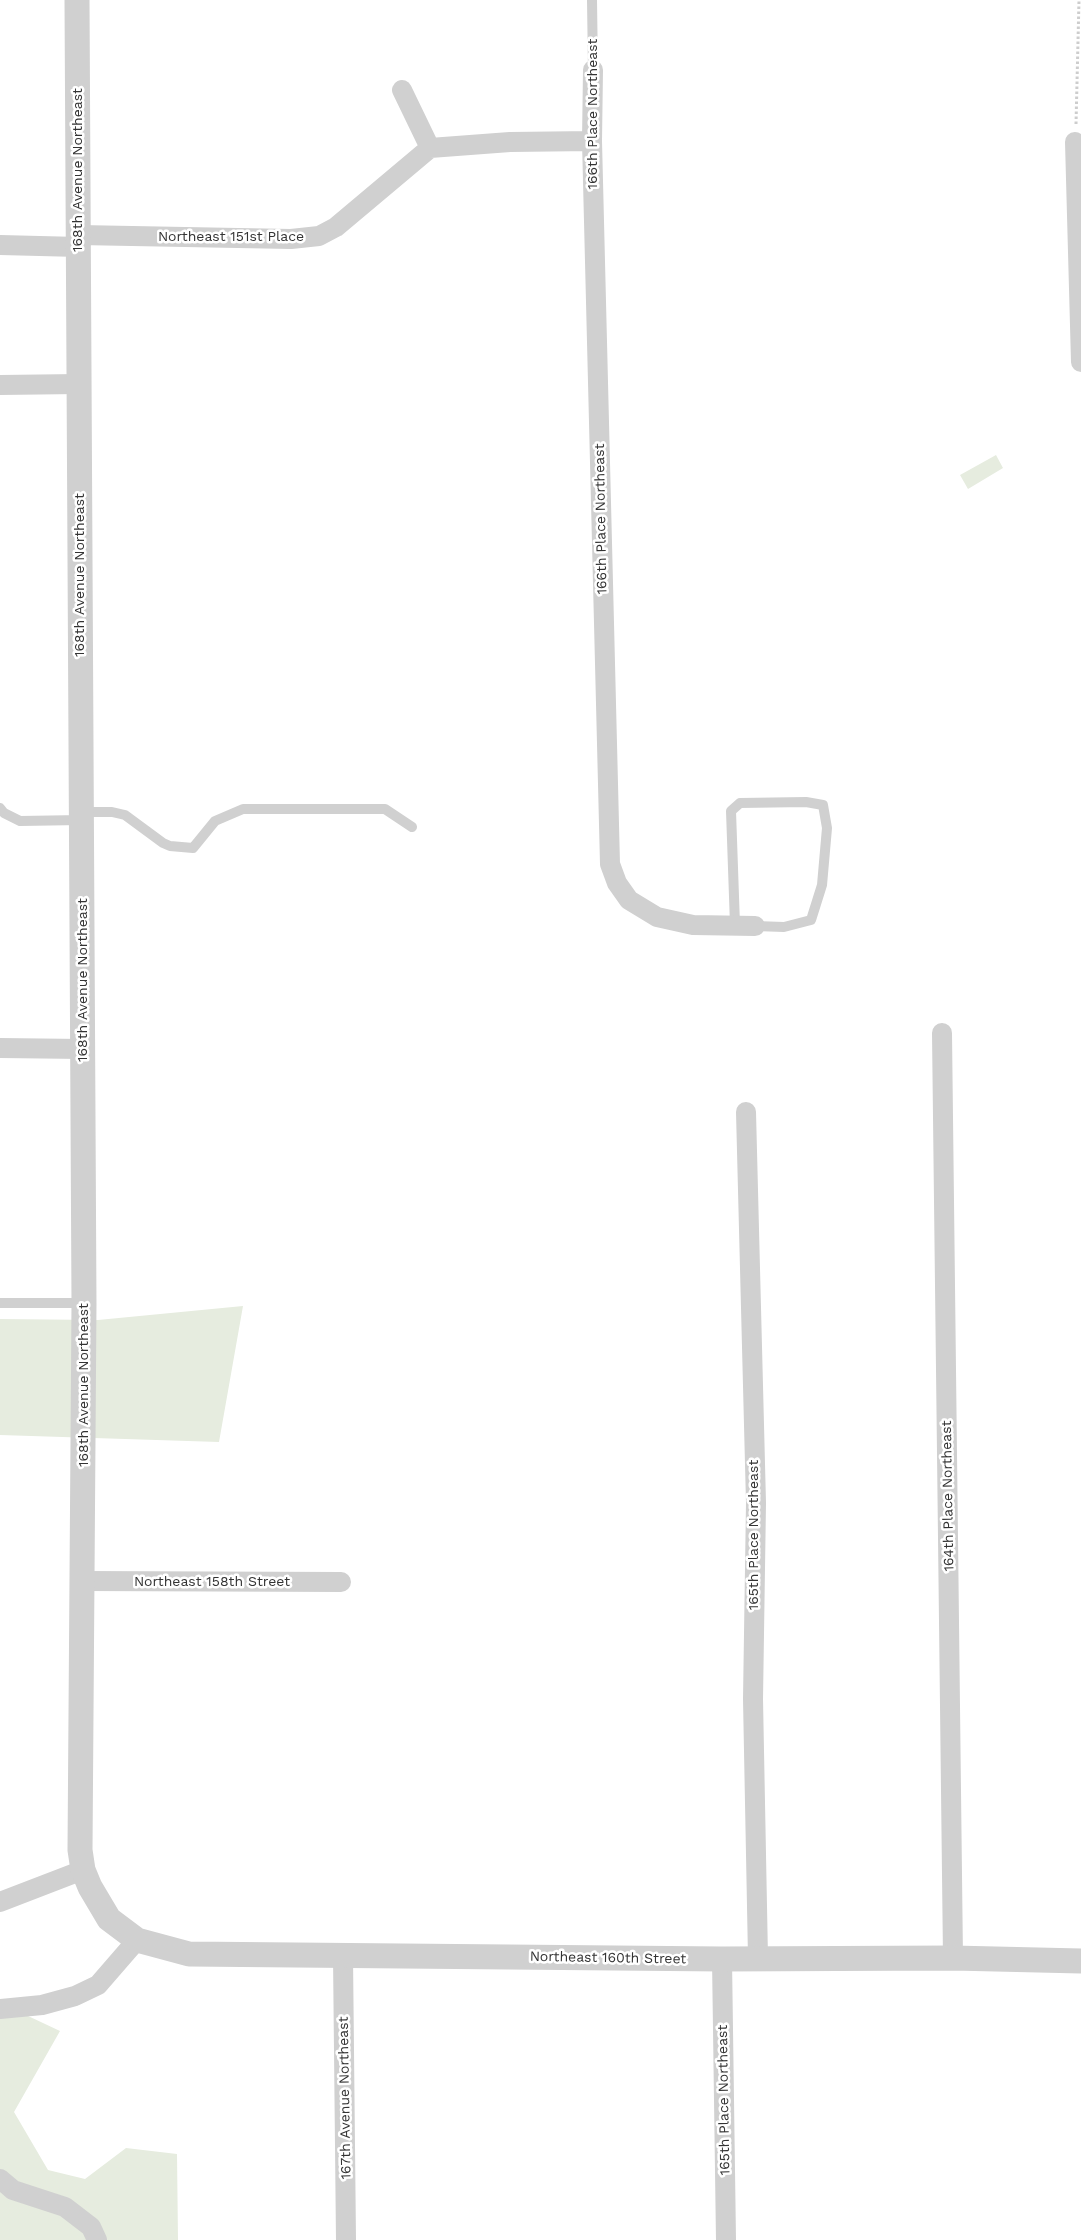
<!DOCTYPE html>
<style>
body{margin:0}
canvas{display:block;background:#fff}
</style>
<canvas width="1081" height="2240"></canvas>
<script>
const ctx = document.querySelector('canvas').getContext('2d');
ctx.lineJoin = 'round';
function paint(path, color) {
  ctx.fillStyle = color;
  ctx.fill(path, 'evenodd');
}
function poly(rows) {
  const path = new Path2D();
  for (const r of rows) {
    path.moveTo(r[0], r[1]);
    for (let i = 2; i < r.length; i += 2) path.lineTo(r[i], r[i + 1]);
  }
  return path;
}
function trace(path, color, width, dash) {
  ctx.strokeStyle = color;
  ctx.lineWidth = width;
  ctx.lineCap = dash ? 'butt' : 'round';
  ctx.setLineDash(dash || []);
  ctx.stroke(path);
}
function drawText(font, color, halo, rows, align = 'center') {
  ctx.font = font + ' "Work Sans",sans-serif';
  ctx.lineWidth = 5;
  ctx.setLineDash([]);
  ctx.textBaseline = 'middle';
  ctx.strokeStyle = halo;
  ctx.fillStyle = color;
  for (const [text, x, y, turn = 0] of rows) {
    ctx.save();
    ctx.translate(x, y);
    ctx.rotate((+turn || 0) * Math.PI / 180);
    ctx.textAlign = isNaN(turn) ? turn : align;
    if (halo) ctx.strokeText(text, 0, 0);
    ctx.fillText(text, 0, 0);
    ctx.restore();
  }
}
const green = poly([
 [996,455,1003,468,968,489,960,475],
 [243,1306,219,1442,0,1435,0,1319,98,1320],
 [11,2008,60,2031,14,2112,48,2170,85,2179,126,2148,177,2154,178,2240,0,2240,0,2009]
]);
const path = poly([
 [1076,124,1079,0]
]);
const service = poly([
 [592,0,593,70],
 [0,808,4,813,20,821,81,820],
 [82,812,112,812,125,815,163,843,170,846,193,848,215,821,243,809,385,809,412,827],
 [735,925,731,811,740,803,806,802,823,805,827,828,822,885,811,920,784,927,755,926],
 [0,1303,83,1303]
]);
const minor = poly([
 [593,70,592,141,610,864,617,883,629,900,657,917,693,925,755,926],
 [402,90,430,148],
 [1075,142,1081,362],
 [79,235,291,239,319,236,336,227,430,148,510,142,592,141],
 [0,245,79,247],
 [0,385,79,384],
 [942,1033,953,1958],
 [0,1048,83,1049],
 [746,1112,756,1503,753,1699,758,1958],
 [83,1581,341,1582],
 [0,1902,83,1870],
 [343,1956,346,2240],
 [722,1959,726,2240],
 [0,2009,42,2005,75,1996,98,1985,137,1940],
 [0,2179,13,2190,65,2207,91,2227,97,2240]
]);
const tertiary = poly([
 [77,0,84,1303,80,1850,83,1870,90,1887,109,1919,137,1940,189,1954,722,1959,953,1958,1081,1961]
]);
const streetNames = [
 ["166th Place Northeast",593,114,-90],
 ["168th Avenue Northeast",78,170,-90],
 ["Northeast 151st Place",231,237],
 ["166th Place Northeast",601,519,-91],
 ["168th Avenue Northeast",80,575,-90],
 ["168th Avenue Northeast",83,980,-90],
 ["168th Avenue Northeast",84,1385,-90],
 ["164th Place Northeast",948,1496,-91],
 ["165th Place Northeast",754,1535,-90],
 ["Northeast 158th Street",212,1582],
 ["Northeast 160th Street",608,1958,1],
 ["167th Avenue Northeast",345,2098,-91],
 ["165th Place Northeast",724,2100,-91]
];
paint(green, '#e6ecdf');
trace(path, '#cdcdcd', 3, [2.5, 2.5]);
trace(service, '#d0d0d0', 10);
trace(minor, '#d0d0d0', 20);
trace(tertiary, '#d0d0d0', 25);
drawText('14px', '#333', '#fff', streetNames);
</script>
